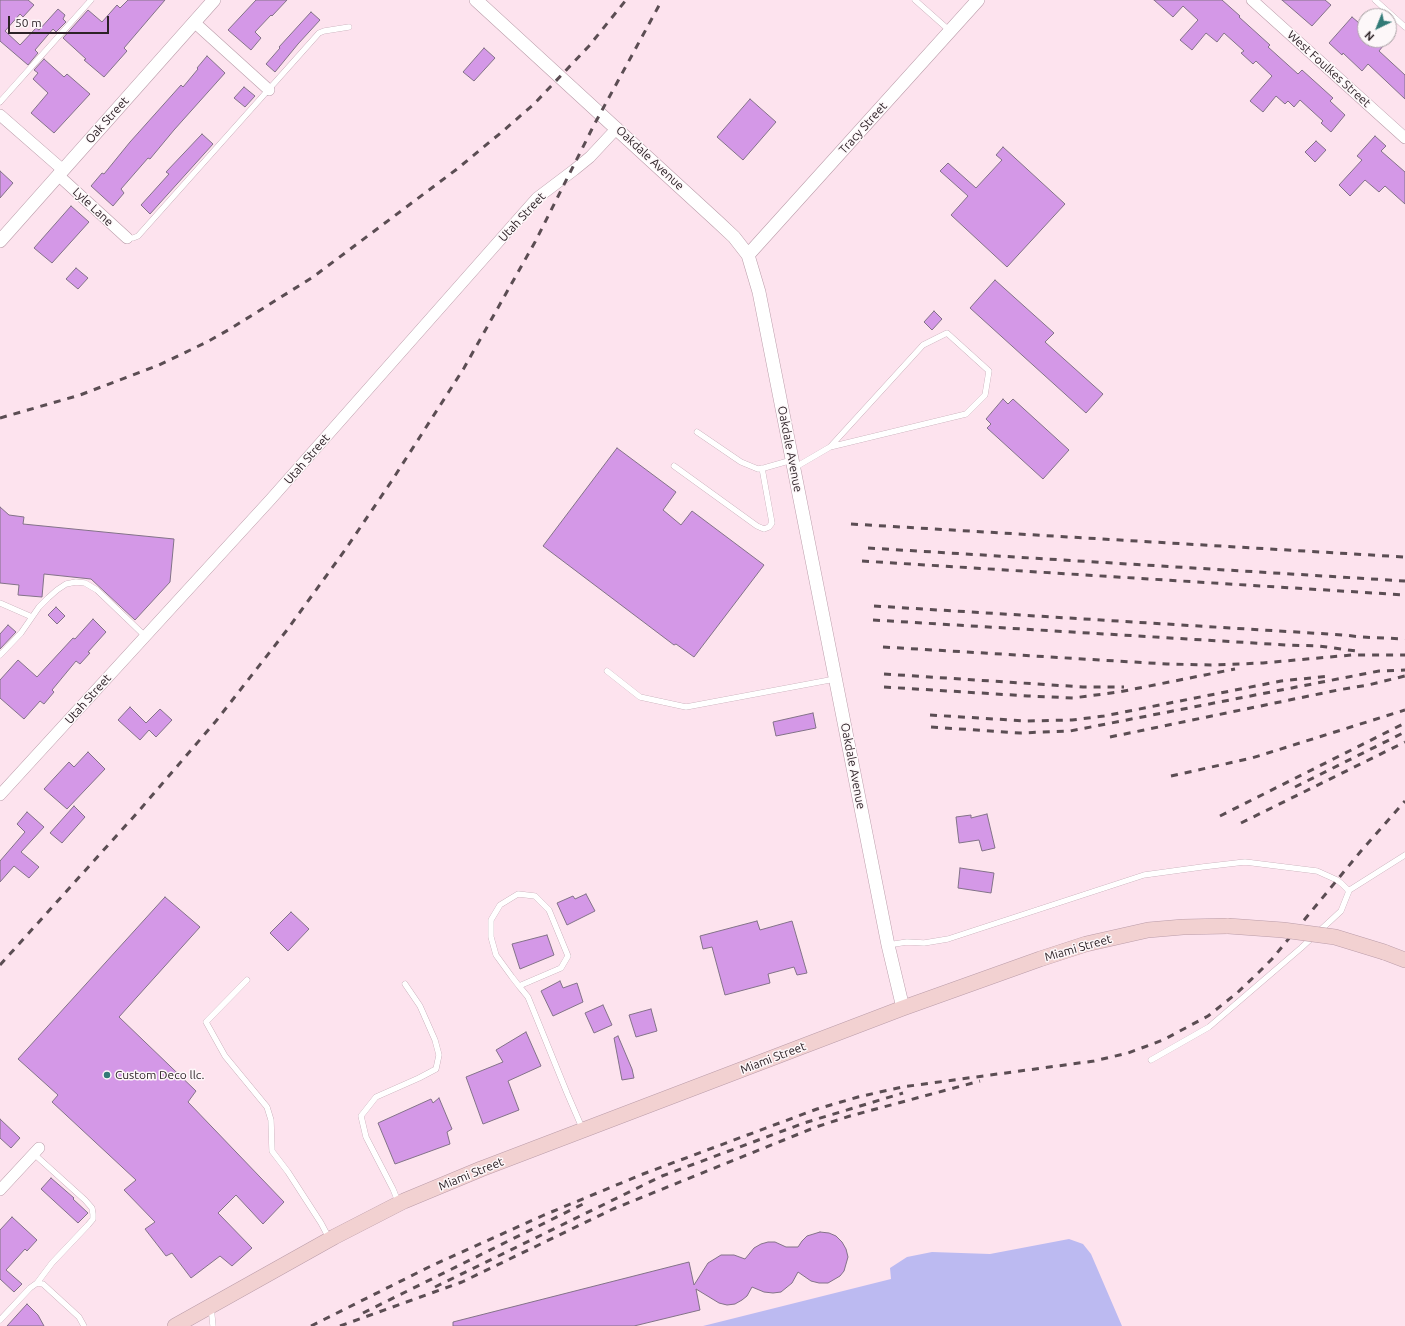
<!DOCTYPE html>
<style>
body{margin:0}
#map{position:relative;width:1405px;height:1326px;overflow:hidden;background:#fde3ee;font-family:Ubuntu,sans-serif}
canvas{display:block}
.north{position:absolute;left:1357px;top:8px;width:40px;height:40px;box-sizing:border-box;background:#fdf7f9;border:1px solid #aaa2a5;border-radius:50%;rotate:223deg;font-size:11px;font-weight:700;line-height:16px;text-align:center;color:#2d2227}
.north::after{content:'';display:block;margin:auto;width:14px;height:18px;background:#327a77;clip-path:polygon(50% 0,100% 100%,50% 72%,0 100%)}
.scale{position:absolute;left:8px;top:16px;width:101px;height:18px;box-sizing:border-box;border:2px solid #2d2227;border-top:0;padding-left:5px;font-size:12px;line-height:14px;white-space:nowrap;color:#2d2227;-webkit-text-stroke:3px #fdf7f9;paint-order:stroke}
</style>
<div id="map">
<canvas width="1405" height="1326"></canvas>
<div class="north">N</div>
<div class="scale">50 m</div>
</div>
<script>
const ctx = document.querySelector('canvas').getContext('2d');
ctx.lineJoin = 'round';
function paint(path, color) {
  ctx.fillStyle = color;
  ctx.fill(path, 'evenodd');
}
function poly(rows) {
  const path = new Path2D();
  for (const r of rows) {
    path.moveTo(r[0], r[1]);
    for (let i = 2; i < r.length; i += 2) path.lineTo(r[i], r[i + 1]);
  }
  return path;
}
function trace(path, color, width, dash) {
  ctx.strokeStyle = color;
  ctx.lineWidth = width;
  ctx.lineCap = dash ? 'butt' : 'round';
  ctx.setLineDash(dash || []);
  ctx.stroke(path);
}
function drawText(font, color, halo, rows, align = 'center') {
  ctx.font = font + ' Ubuntu,sans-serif';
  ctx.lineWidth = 3;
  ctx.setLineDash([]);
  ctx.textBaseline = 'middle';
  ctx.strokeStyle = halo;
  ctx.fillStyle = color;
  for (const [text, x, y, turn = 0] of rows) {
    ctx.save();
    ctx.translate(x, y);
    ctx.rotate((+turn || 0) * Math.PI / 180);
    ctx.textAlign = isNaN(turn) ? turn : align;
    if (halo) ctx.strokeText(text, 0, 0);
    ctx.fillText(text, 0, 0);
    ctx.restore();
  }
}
const water = poly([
 [1069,1239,1083,1244,1091,1254,1122,1326,703,1326,891,1279,890,1268,907,1257,932,1252,990,1254]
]);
const building = poly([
 [0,0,28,0,34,5,23,17,20,14,5,31,20,45,36,28,39,30,58,9,65,15,63,19,66,22,56,32,53,29,35,50,38,53,28,65,0,41,0,0],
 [128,0,165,0,124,48,127,51,104,77,84,60,86,59,63,38,88,10,102,22,117,5,120,8,128,0],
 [256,0,287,0,272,16,271,15,255,32,261,38,251,50,228,30,256,0],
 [1154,0,1222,0,1240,16,1239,17,1270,45,1268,47,1298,74,1302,70,1333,98,1330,101,1345,115,1331,132,1321,123,1323,121,1300,100,1294,107,1288,101,1285,104,1276,96,1263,112,1250,101,1272,76,1256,61,1253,64,1241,53,1244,51,1224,33,1217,42,1206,33,1192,50,1180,40,1198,20,1183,6,1173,17,1154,0],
 [1282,0,1325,0,1331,5,1312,26,1282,0],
 [311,12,320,20,298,44,275,72,266,64,280,48,279,47,311,12],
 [1352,17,1365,28,1365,40,1376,40,1383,46,1379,51,1405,75,1405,99,1368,64,1362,71,1343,53,1342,55,1329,43,1352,17],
 [484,48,495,58,474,81,463,72,484,48],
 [207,56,225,73,174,130,150,159,148,158,121,189,124,193,113,206,91,186,102,173,104,174,130,142,181,85,183,87,198,69,197,68,207,56],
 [44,59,64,77,67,74,90,94,54,133,31,113,48,93,33,79,38,73,34,70,44,59],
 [244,87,255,96,245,107,234,98,244,87],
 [750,99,776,122,743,160,717,137,750,99],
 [202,134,213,144,150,214,141,205,169,174,166,172,202,134],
 [1375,136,1386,146,1381,151,1405,172,1405,204,1385,186,1379,192,1365,180,1350,196,1339,185,1362,160,1357,156,1375,136],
 [1316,141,1326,150,1315,162,1305,152,1316,141],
 [1003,147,1065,204,1007,267,951,215,968,196,940,171,948,163,976,188,1002,160,996,155,1003,147],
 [0,171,13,183,0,198,0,171],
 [71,206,89,222,52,263,34,248,71,206],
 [76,268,88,278,78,289,66,279,76,268],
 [995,280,1054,333,1045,342,1103,394,1086,413,970,308,995,280],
 [934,311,942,319,932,330,924,322,934,311],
 [1003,399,1008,404,1013,399,1069,450,1043,479,987,428,991,424,986,419,1003,399],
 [617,448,676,492,663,510,681,525,692,511,764,565,694,657,676,644,674,645,543,546,617,448],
 [0,507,9,515,24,517,23,524,174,539,170,582,135,620,91,579,44,574,42,597,18,595,19,585,0,583,0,507],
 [56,607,65,616,57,624,48,615,56,607],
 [93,619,106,632,88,652,90,653,80,664,76,661,52,690,54,692,44,704,40,701,24,719,0,698,0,680,18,660,37,677,73,638,75,639,93,619],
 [8,625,16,632,0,649,0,634,8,625],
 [130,707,146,723,160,709,172,720,156,737,149,730,140,740,118,720,130,707],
 [813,713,816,728,776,736,773,722,813,713],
 [88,752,105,769,67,809,44,789,69,762,74,767,88,752],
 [74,806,85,817,62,843,50,833,74,806],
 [27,812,44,827,21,852,39,867,29,878,14,866,0,882,0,861,25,832,17,824,27,812],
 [987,814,995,848,982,851,979,840,959,843,956,817,971,815,971,818,987,814],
 [960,868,994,873,991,893,958,888,960,868],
 [586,894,595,911,567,925,557,903,573,896,575,899,586,894],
 [165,897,200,927,119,1017,196,1091,188,1102,284,1202,263,1224,236,1195,218,1213,252,1248,232,1266,220,1256,191,1278,172,1253,166,1256,145,1229,155,1222,124,1190,136,1180,52,1102,58,1095,18,1059,165,897],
 [291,912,309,929,288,951,270,933,291,912],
 [757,921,760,930,792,921,807,973,797,975,794,967,768,974,770,983,725,995,712,947,703,949,700,936,757,921],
 [547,935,554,955,520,969,512,944,547,935],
 [560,981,563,988,577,983,583,1002,553,1016,541,991,560,981],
 [603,1005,612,1025,594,1033,585,1013,603,1005],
 [651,1009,657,1031,636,1037,629,1015,651,1009],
 [526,1032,541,1066,508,1081,519,1110,483,1124,466,1077,503,1062,496,1050,526,1032],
 [618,1036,632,1069,634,1078,622,1080,614,1038,618,1036],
 [439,1098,452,1129,447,1132,450,1144,395,1164,378,1123,431,1099,433,1103,439,1098],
 [0,1119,20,1138,11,1148,0,1138,0,1119],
 [51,1178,74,1198,73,1199,88,1213,78,1223,41,1189,51,1178],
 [12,1217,37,1240,27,1251,25,1249,6,1270,22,1284,14,1292,0,1279,0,1230,12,1217],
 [820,1232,829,1233,836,1236,842,1242,846,1249,848,1257,844,1271,840,1276,828,1283,819,1283,811,1281,798,1272,792,1283,781,1292,773,1293,764,1292,752,1287,747,1296,742,1300,735,1304,727,1305,719,1303,696,1289,700,1310,634,1326,453,1326,453,1322,689,1262,694,1285,708,1263,721,1255,734,1255,745,1259,754,1248,761,1244,768,1242,775,1242,786,1247,798,1247,802,1241,807,1236,820,1232],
 [27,1304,38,1315,44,1326,7,1326,27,1304]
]);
const service = poly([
 [915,0,950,31],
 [1375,0,1405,27],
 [0,102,91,0],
 [127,238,133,238,138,236,319,33,324,31,349,27],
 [697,432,741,462,758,469,764,468,792,460],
 [674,466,757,526,764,529,769,527,772,523,762,468],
 [794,468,830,447,923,345,947,333,989,371,985,395,966,414,830,447],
 [0,603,32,617],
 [0,655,21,633,39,607,48,598,57,590,66,584,76,582,85,583,97,590,145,636],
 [607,671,640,697,686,707,835,679],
 [1348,891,1405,855],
 [888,945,907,942,924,943,948,939,1144,875,1202,867,1245,862,1317,871,1337,880,1342,884,1349,891,1341,911,1301,948,1209,1027,1151,1060],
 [247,980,206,1022,225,1056,267,1107,271,1120,272,1151,288,1172,321,1223,330,1240],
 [519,986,561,968,568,956,549,910,535,896,518,894,500,905,491,920,491,937,496,955,512,977,519,986,528,997,567,1093,583,1130],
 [34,1154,85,1200,92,1208,93,1214,93,1219,88,1225,52,1263,37,1283],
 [399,1204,393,1189,366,1137,361,1116,376,1097,419,1078,436,1069,439,1055,435,1040,420,1006,405,984],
 [211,1306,213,1326],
 [0,1320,30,1288,37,1283,43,1284,79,1317,84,1326]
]);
const minor = poly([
 [1252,0,1405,138],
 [194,22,269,90],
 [0,115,63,170],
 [58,175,127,238],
 [0,795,271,499,537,198,574,170,590,157,617,128],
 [0,1190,39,1148]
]);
const tertiary = poly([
 [476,0,718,222,734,237,748,255,759,292,888,945,903,1008],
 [0,241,214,0],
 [748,255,978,0]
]);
const secondary = poly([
 [1384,952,1405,960],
 [175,1326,334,1237,404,1201,481,1169,903,1008,1040,959,1086,944,1148,930,1183,927,1228,926]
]);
const rail = poly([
 [0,418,80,395,159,365,207,342,230,329,313,277,457,169,503,131,534,104,589,46,626,0],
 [851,524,1405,557],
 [868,548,1405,581],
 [862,561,1405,595],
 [874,606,1344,635,1361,637,1405,639],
 [873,620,1287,645,1319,646,1356,651],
 [883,647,1167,664,1211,665,1263,663,1352,655,1405,655],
 [884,674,1083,687,1124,687],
 [884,687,1028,696,1073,698,1119,692,1235,669],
 [930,715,1026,721,1072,720,1104,716,1281,681,1330,676],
 [931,727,1020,733,1070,731,1379,671,1405,670],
 [1110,737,1338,690,1368,685,1405,676],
 [1171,776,1252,758,1405,710],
 [1295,787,1405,732],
 [1220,816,1405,723],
 [1241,823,1405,742],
 [0,965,137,813,216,721,287,630,345,550,391,482,464,368,535,242,594,125,662,0],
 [435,1287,662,1176,804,1123,903,1093],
 [363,1313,583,1204],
 [311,1326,433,1265,544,1215,643,1174,817,1109,858,1097,902,1087,1094,1061,1128,1053,1163,1040,1208,1016,1237,993,1259,972,1272,959,1361,851,1405,801],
 [340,1326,462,1282,613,1209,816,1127,850,1116,980,1081]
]);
const secondaryBridge = poly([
 [1228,926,1283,930,1335,937,1384,952]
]);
const markers = [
 [107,1075,4,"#327a77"]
];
const streetNames = [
 ["West Foulkes Street",1329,69,42],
 ["Oak Street",107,120,-48],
 ["Tracy Street",863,128,-48],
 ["Oakdale Avenue",650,158,43],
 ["Lyle Lane",93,207,43],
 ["Utah Street",522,217,-47],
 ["Oakdale Avenue",790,449,79],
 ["Utah Street",307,459,-49],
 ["Utah Street",88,699,-48],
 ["Oakdale Avenue",853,766,79],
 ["Miami Street",1078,948,-16],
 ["Miami Street",773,1058,-21],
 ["Miami Street",471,1174,-22]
];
const poiNames = [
 ["Custom Deco llc.",115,1075]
];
paint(water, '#bcbaf1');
paint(building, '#d498e7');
trace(building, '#837288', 1);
trace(service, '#ba9ca9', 6);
trace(minor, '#ba9ca9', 12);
trace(tertiary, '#ba9ca9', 14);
trace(secondary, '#ba9ca9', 16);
trace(service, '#fff', 5.5);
trace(minor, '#fff', 11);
trace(tertiary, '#fff', 13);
trace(secondary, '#f2d1d1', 15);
trace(rail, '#5b4d53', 3, [7, 7]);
trace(secondaryBridge, '#ba9ca9', 16, []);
trace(secondaryBridge, '#f2d1d1', 15);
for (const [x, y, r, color] of markers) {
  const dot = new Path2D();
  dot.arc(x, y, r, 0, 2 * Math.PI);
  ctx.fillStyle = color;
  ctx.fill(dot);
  trace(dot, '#fdf7f9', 1.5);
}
drawText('12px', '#2d2227', '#fdf7f9', streetNames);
drawText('12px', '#2d2227', '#fdf7f9', poiNames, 'left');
</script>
